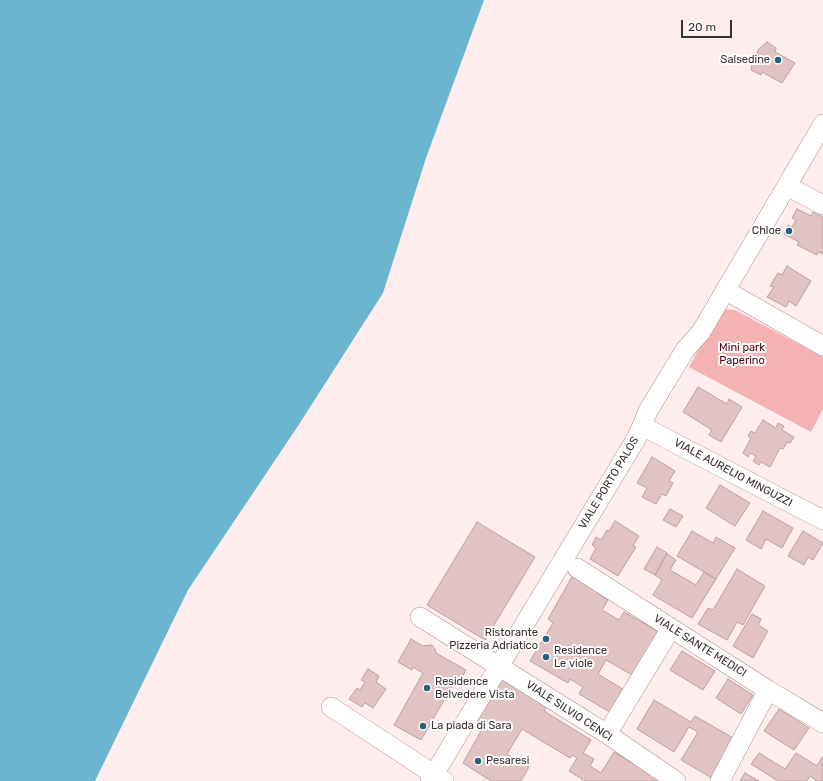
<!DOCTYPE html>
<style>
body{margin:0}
#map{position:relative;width:823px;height:781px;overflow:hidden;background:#ffecec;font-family:Rubik,sans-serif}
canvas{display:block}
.scale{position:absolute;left:681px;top:20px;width:51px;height:18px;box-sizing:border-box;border:2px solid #3b2f2f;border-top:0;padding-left:5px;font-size:12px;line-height:14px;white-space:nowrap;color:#3b2f2f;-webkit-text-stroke:3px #fff;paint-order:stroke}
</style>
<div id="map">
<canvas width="823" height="781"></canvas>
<div class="scale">20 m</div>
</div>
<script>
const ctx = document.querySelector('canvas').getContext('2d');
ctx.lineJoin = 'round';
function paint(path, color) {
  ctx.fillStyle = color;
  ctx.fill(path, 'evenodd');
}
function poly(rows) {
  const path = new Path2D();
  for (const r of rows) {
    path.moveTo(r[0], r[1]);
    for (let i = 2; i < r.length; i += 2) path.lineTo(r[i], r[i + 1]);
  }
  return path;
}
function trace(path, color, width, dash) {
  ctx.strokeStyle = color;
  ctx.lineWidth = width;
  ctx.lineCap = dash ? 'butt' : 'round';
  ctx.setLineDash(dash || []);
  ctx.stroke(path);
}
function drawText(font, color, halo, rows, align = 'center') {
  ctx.font = font + ' Rubik,sans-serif';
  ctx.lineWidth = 4;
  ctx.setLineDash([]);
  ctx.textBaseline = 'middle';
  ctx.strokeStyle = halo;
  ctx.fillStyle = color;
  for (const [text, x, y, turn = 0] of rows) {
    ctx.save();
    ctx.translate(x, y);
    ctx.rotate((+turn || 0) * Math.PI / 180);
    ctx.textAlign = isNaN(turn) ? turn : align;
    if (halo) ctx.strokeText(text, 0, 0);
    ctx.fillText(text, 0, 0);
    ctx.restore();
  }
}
const green = poly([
 [721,309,735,310,823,357,823,409,811,432,689,367]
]);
const water = poly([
 [0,0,484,0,426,158,383,293,298,426,188,590,95,781,0,781]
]);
const building = poly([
 [767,42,776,48,775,52,795,63,782,83,762,72,761,75,751,70,753,60,759,49,767,42],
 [797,209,811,216,813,212,823,217,823,254,818,252,817,255,797,245,799,242,784,234,788,225,792,227,796,220,792,218,797,209],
 [787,266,811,281,796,306,789,301,786,307,767,297,774,287,770,286,778,273,782,275,787,266],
 [698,387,727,404,729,399,742,407,721,442,709,435,712,430,683,412,698,387],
 [763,420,776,428,778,423,784,426,782,430,794,437,790,443,787,442,783,449,780,448,770,467,761,462,759,465,753,461,756,456,750,453,748,457,743,453,751,438,748,436,751,431,755,433,763,420],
 [652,457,675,471,669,481,673,483,666,496,662,494,656,504,642,497,647,488,637,483,652,457],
 [720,485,750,503,735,526,706,508,720,485],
 [670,509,683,516,676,527,663,520,670,509],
 [763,511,793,528,782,548,766,539,761,549,746,540,763,511],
 [615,521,639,536,633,546,636,547,618,576,590,559,596,548,592,545,596,537,601,540,607,530,609,531,615,521],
 [477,522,535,557,485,640,427,605,477,522],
 [692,531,713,543,716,537,735,548,716,579,677,556,692,531],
 [803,531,823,543,813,560,808,557,804,565,788,556,803,531],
 [657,547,667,553,655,575,644,569,657,547],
 [667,554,676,560,670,570,696,585,704,572,716,579,692,618,653,595,662,580,655,575,667,554],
 [737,569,765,586,743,625,737,622,727,640,698,624,708,608,713,610,737,569],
 [573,575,599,590,597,593,608,600,602,610,619,620,624,612,659,632,634,676,606,660,598,674,626,691,613,714,579,694,583,687,570,679,568,683,530,661,553,623,548,619,573,575],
 [752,614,761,619,758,625,768,631,753,658,733,646,752,614],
 [411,639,423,646,432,645,435,649,436,653,466,670,457,685,454,683,421,740,394,725,423,673,413,667,412,670,398,662,411,639],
 [682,651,715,671,703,690,670,670,682,651],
 [368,669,379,676,376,682,386,689,373,708,365,703,362,707,349,699,357,688,360,690,365,682,361,680,368,669],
 [503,678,549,703,544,711,591,740,583,753,594,759,590,766,601,773,614,752,658,779,657,781,585,781,569,771,577,758,572,755,570,758,522,729,507,754,529,767,521,781,491,781,463,763,485,724,478,720,503,678],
 [728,679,753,695,741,714,716,698,728,679],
 [654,700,691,722,695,716,735,739,712,778,681,760,698,732,689,727,674,752,637,729,654,700],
 [779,709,809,728,794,750,764,731,779,709],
 [759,753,785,769,796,753,817,766,823,756,823,781,817,781,810,776,807,781,778,781,751,764,759,753],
 [745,773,759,781,740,781,745,773]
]);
const minor = poly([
 [787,186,823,205],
 [725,290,823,346],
 [642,426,823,520],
 [577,568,768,690,823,723],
 [420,617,607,734,676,781],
 [331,707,444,781],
 [607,734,671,628],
 [430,781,636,439,642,426,648,411,685,350,701,332,823,124],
 [720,781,768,690]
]);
const markers = [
 [778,60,4,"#246479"],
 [789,231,4,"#246479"],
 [546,639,4,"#246479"],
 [546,657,4,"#246479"],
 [427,688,4,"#246479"],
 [423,726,4,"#246479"],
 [478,761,4,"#246479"]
];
const poiNames = [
 ["Salsedine",770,60,"right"],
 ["Chloe",781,231,"right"],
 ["Ristorante",538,633,"right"],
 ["Pizzeria Adriatico",538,646,"right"],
 ["Residence",554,651],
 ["Le viole",554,664],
 ["Residence",435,682],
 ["Belvedere Vista",435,695],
 ["La piada di Sara",431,726],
 ["Pesaresi",486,761]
];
const parkNames = [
 ["Mini park",742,348],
 ["Paperino",742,361]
];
const streetNames = [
 ["VIALE AURELIO MINGUZZI",733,473,28],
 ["VIALE PORTO PALOS",609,483,-59],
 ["VIALE SANTE MEDICI",700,646,32],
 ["VIALE SILVIO CENCI",569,711,33]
];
paint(green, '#f5b2b3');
paint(water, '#6cb5cf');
paint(building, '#e1c3c3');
trace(building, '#bc9f9f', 1);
trace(minor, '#ad9090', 20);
trace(minor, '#fff', 19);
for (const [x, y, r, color] of markers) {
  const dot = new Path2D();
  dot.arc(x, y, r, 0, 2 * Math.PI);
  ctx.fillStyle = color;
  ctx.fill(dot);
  trace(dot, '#fff', 1.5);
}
drawText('11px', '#3b2f2f', '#fff', poiNames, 'left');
drawText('11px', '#540114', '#fff', parkNames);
drawText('11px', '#3b2f2f', '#fff', streetNames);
</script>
